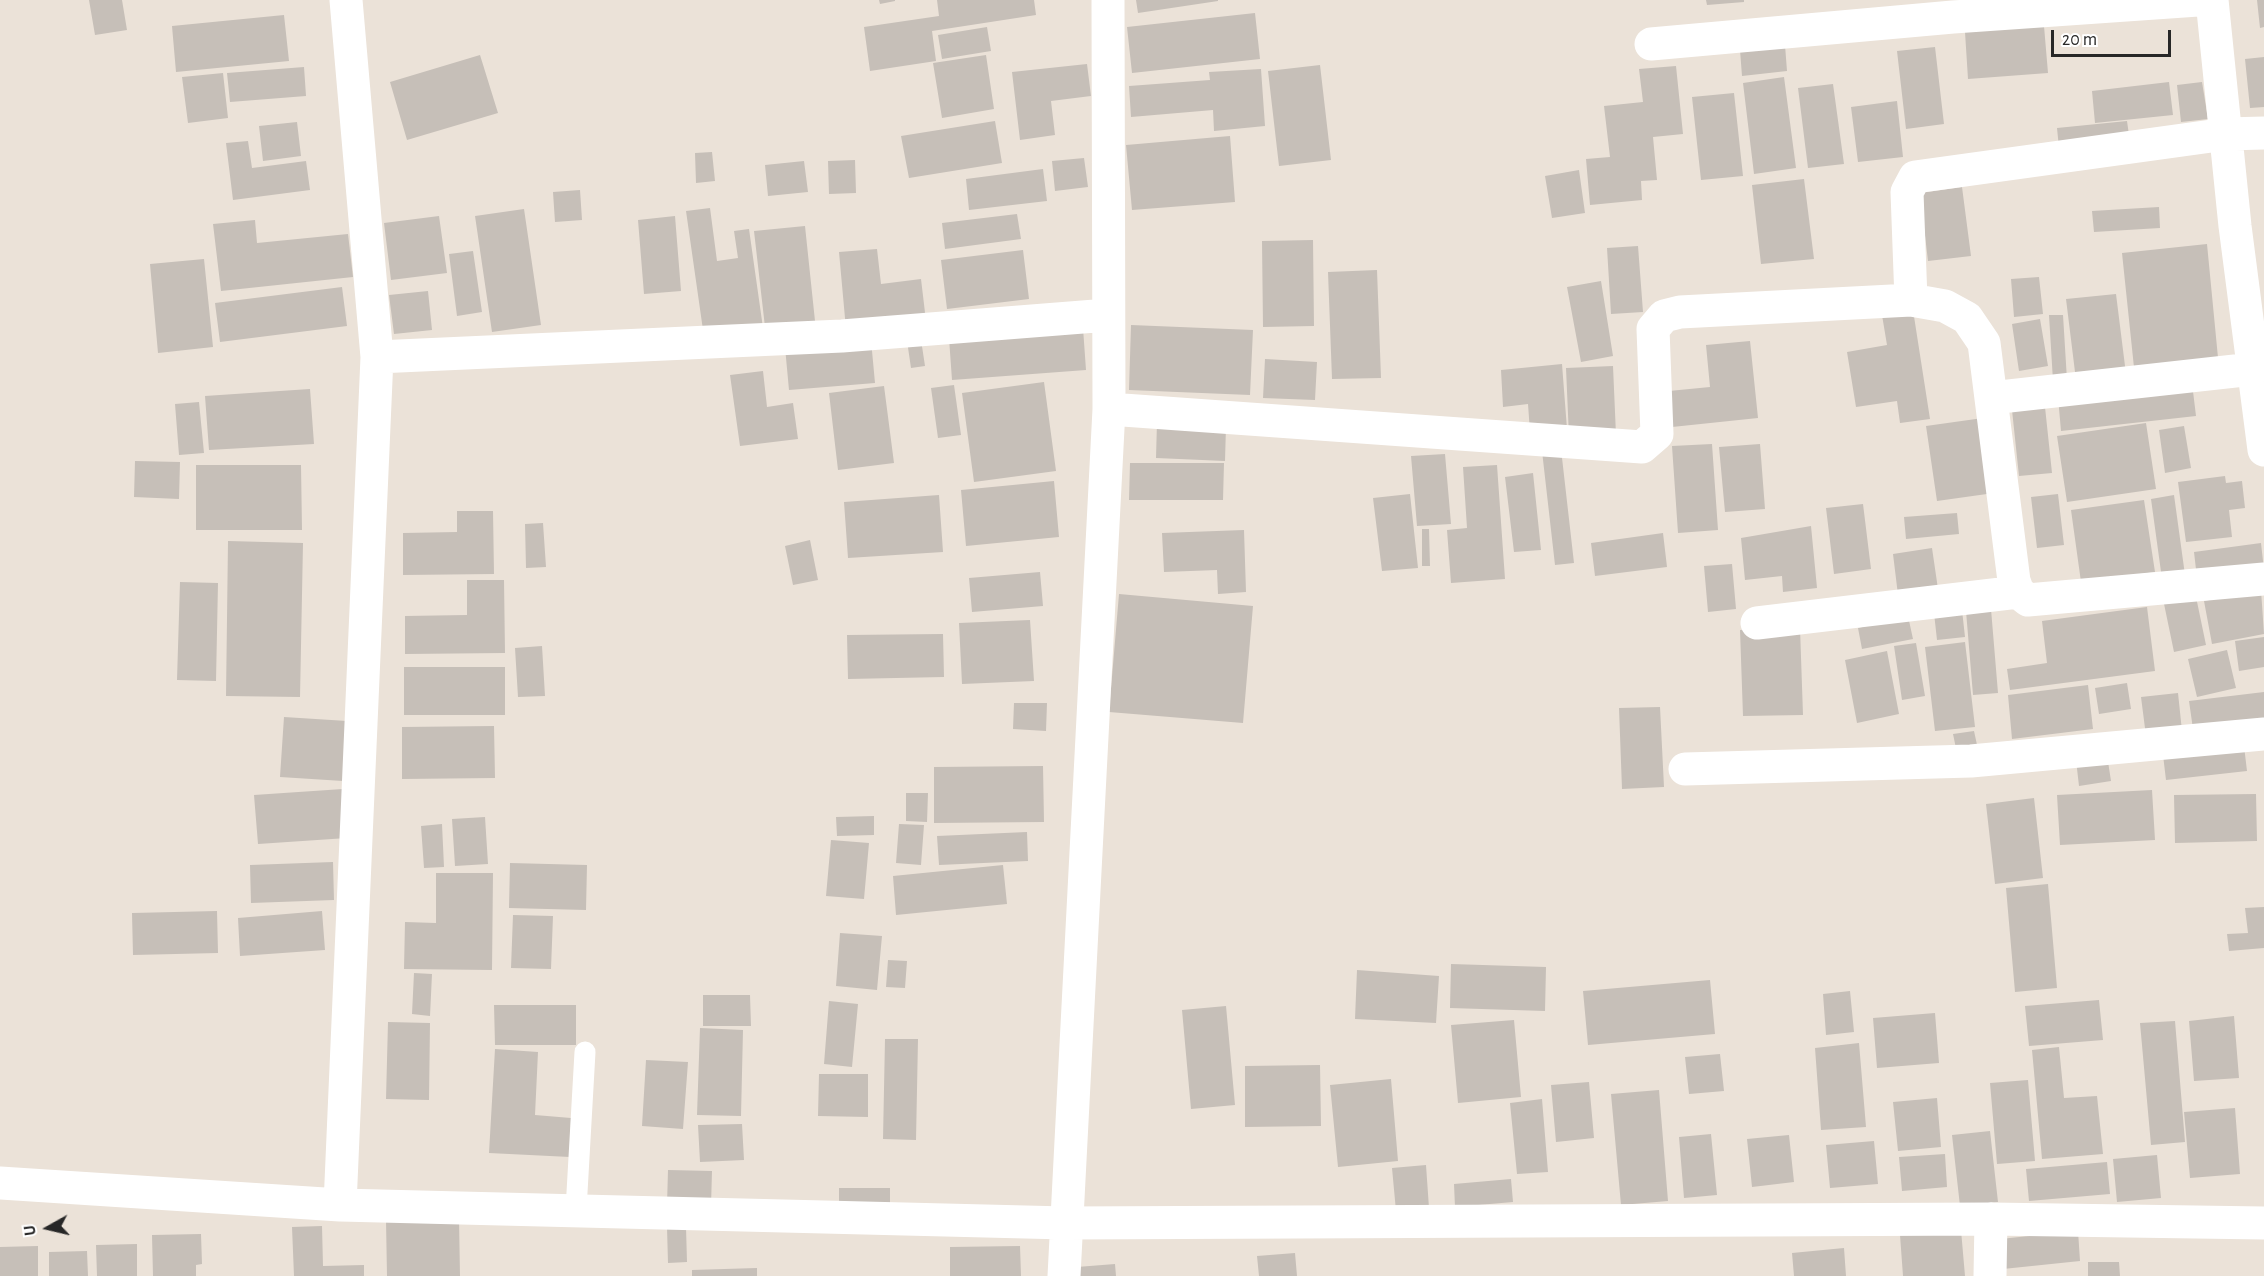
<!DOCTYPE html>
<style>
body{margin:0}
#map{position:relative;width:2264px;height:1276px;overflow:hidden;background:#ebe2d8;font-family:"Alegreya Sans",sans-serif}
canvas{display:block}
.north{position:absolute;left:18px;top:1198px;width:60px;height:60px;-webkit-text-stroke:4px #fff;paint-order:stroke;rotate:262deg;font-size:16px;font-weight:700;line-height:24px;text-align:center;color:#272727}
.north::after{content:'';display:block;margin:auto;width:21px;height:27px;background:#272727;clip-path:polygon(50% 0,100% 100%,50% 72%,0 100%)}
.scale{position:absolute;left:2051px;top:30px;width:120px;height:27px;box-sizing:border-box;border:3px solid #272727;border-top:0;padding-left:8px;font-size:18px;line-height:21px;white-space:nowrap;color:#272727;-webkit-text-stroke:4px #fff;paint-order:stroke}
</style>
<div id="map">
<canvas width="2264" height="1276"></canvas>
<div class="north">U</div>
<div class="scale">20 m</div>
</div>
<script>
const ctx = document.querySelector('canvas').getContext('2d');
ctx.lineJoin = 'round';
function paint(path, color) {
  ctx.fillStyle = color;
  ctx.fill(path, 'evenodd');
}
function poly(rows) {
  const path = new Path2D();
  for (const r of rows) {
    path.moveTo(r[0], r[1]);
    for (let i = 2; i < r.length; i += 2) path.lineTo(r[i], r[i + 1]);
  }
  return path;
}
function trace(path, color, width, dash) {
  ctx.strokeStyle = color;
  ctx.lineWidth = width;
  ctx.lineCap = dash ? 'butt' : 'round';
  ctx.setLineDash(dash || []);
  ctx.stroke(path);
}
const building = poly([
 [89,0,122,0,127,30,95,35],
 [879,0,895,0,895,1,880,4],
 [937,0,1034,0,1036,15,932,31,936,61,870,71,864,27,939,16],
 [1136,0,1218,0,1218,1,1138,13],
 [1706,0,1744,0,1744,2,1707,5],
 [2257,0,2264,0,2264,27,2260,28],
 [1255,13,1260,59,1132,73,1127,27],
 [284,15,289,61,176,72,172,26],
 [2044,26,2048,73,1968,79,1965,32],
 [987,27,991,51,942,59,938,35],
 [1785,45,1787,71,1742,76,1740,50],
 [1935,47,1944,124,1906,129,1897,51],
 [480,55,498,113,407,140,390,82],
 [986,55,994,109,942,118,933,63],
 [2264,57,2264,107,2250,108,2245,59],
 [1087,64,1091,96,1051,101,1055,135,1020,140,1012,72],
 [1320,65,1331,160,1279,166,1268,71],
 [1676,66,1683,134,1653,137,1657,180,1641,181,1642,200,1590,205,1586,159,1610,157,1604,106,1643,102,1639,69],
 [304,67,306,96,230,102,227,73],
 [1261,69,1265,126,1214,131,1213,110,1131,117,1129,86,1210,80,1209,72],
 [223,73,228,118,188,123,182,77],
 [1784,77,1796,168,1754,174,1743,83],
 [2169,82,2173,115,2095,123,2092,91],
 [2202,82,2208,119,2181,122,2177,85],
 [1833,84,1844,164,1808,168,1798,88],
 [1734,93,1743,176,1701,180,1692,97],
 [1897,101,1903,157,1858,162,1851,107],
 [995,121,1002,163,909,178,901,136],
 [2127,121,2130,142,2059,148,2057,128],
 [297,122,301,156,263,161,259,126],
 [1230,136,1235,202,1132,210,1126,145],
 [248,141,252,168,306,161,310,190,233,200,226,143],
 [712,152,715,181,696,183,695,153],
 [1084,158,1088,187,1055,191,1052,161],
 [855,160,856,193,829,194,828,161],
 [804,161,808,192,768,196,765,165],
 [1043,169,1047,201,969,210,966,179],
 [1579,170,1585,213,1552,218,1545,176],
 [1804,179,1814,259,1761,264,1752,185],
 [1962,187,1971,256,1928,261,1920,193],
 [580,190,582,220,555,222,553,192],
 [2159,207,2160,228,2094,232,2092,211],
 [710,208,717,261,738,258,734,231,749,229,763,328,704,337,686,211],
 [524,209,541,325,492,332,475,216],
 [1017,214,1021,239,945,249,942,223],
 [439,216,447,273,391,280,384,223],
 [675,216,681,291,644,294,638,220],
 [255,220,257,243,348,234,353,277,221,291,213,224],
 [805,226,815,321,765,327,754,231],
 [1313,240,1314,326,1263,327,1262,241],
 [2207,244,2219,368,2135,377,2122,253],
 [1638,246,1643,312,1611,314,1607,248],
 [877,249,881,284,921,279,926,321,846,329,839,252],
 [1023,250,1029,299,947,309,941,260],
 [473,251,482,312,457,316,449,254],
 [204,259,213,347,158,353,150,264],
 [1377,270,1381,378,1332,379,1328,272],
 [2039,277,2043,314,2014,317,2011,279],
 [1601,281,1613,356,1581,362,1567,287],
 [342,287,347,326,220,342,215,303],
 [428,291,432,330,394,334,389,295],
 [2116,294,2126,374,2076,380,2066,299],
 [1913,310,1930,419,1900,423,1897,401,1856,407,1847,352,1887,345,1882,315],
 [2049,315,2063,315,2067,380,2053,381],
 [2040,319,2048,366,2019,371,2012,324],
 [1131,325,1253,330,1250,395,1129,390],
 [1083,328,1086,370,952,380,949,338],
 [920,333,925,366,911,368,906,334],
 [871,340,875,383,789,390,785,347],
 [1750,341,1758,418,1672,427,1669,391,1710,387,1706,345],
 [1265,359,1317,362,1315,400,1263,398],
 [1562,364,1567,429,1530,432,1528,404,1503,407,1501,370],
 [1613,366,1616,435,1569,437,1566,368],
 [763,371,767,407,793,403,798,439,740,446,730,375],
 [1044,382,1056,471,974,482,962,393],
 [2192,383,2196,416,2061,431,2058,397],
 [954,385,961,435,938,438,931,388],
 [884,386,894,463,838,470,829,393],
 [310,389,314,444,209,450,205,396],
 [199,402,204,453,179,455,175,404],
 [2045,407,2052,473,2019,476,2012,410],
 [1983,418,1994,493,1937,501,1926,426],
 [1157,422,1226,426,1225,461,1156,458],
 [2146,423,2156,489,2067,502,2057,436],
 [2184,426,2191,468,2165,473,2159,430],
 [1712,444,1718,530,1678,533,1672,446],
 [1760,444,1765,509,1725,512,1719,447],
 [1561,449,1574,563,1555,565,1542,451],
 [1445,454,1451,524,1417,526,1411,456],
 [135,461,180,462,179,499,134,497],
 [1130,463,1224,463,1223,500,1129,500],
 [196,465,301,465,302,530,196,530],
 [1497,465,1505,579,1451,583,1447,530,1467,528,1463,467],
 [1533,473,1541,550,1514,552,1505,477],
 [2225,476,2226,483,2242,481,2245,508,2229,510,2232,537,2186,542,2178,482],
 [1054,481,1059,537,966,546,961,490],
 [1410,494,1418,568,1382,571,1373,498],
 [2058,494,2064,545,2037,548,2031,497],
 [939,495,943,552,848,558,844,502],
 [2174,495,2185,575,2162,579,2151,499],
 [2144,500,2155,572,2081,582,2071,510],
 [1863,504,1871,569,1834,574,1826,508],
 [457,511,493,511,494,574,403,575,403,533,457,532],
 [1957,513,1959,534,1906,539,1904,517],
 [543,523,546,567,526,568,525,524],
 [1811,526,1817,588,1783,592,1782,576,1745,580,1741,538],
 [1422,529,1429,529,1430,566,1422,566],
 [1244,530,1246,592,1218,594,1217,570,1164,572,1162,533],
 [1663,533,1667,567,1595,576,1591,543],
 [810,540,818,580,793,585,785,546],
 [228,541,303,543,300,697,226,696],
 [2261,543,2264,570,2197,578,2194,552],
 [1932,548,1938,589,1898,595,1893,554],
 [1732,564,1736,609,1708,612,1704,566],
 [1040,572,1043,606,972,612,969,578],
 [467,580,504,580,505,653,405,654,405,616,467,615],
 [180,582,218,583,216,681,177,680],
 [2261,590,2264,634,2212,644,2204,601],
 [2195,592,2206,645,2174,652,2163,599],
 [1119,594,1253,606,1243,723,1109,712],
 [2147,607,2155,671,2010,690,2007,669,2047,663,2042,621],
 [1991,609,1998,693,1973,695,1966,611],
 [1962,610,1965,637,1937,640,1934,613],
 [1908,616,1913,639,1862,649,1858,628],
 [1030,620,1034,681,962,684,959,623],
 [1800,628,1803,715,1743,716,1740,630],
 [943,634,944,677,848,679,847,635],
 [2264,637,2264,667,2239,671,2235,641],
 [1965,642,1975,727,1935,731,1925,647],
 [1916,643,1925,696,1902,700,1894,646],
 [542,646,545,696,518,697,515,648],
 [2227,650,2236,688,2197,697,2188,659],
 [1887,651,1899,714,1857,723,1845,660],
 [404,667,505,667,505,715,404,715],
 [2127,683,2131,709,2099,714,2095,688],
 [2088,685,2093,729,2012,739,2008,695],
 [2264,692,2264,720,2193,729,2189,701],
 [2178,693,2182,731,2146,736,2141,697],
 [1014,703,1047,703,1046,731,1013,729],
 [1660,707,1664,787,1622,789,1619,708],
 [284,717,347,721,343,781,280,777],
 [494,726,495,778,402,779,402,727],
 [1974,731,1979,754,1958,758,1953,734],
 [2244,746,2247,771,2166,780,2163,755],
 [2107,755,2111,781,2079,786,2076,760],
 [1043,766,1044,822,934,823,934,767],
 [343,789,347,838,258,844,254,795],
 [2152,790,2155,840,2060,845,2057,795],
 [906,793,928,793,927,822,906,821],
 [2256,794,2257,841,2175,843,2174,795],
 [2034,798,2043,878,1995,884,1986,804],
 [874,816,874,835,837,836,836,817],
 [485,817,488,864,455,866,452,819],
 [442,824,444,867,424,868,421,826],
 [899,824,924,825,921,865,896,863],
 [1027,832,1028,861,939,865,937,836],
 [831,840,869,843,864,899,826,896],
 [333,862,334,900,251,903,250,865],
 [510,863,587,865,586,910,509,908],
 [1003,865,1007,904,896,915,893,876],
 [436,873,493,873,492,970,404,969,405,922,436,923],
 [2048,884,2057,988,2015,992,2006,888],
 [2264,907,2264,948,2229,951,2227,934,2248,933,2245,908],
 [217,911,218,953,133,955,132,913],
 [322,911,325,950,240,956,238,918],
 [513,915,553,916,551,969,511,968],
 [840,933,882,936,877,990,836,986],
 [888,960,907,961,905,988,886,987],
 [1451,964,1546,967,1545,1011,1450,1008],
 [1357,970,1439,976,1436,1023,1355,1019],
 [414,973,432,974,430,1016,412,1014],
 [1710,980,1715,1034,1588,1045,1583,991],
 [1850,991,1854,1032,1826,1035,1823,994],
 [703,995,750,995,751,1026,703,1026],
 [2099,1000,2103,1040,2029,1046,2025,1006],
 [829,1001,858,1004,852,1067,824,1064],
 [494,1005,576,1005,576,1045,495,1045],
 [1226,1006,1235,1105,1191,1109,1182,1010],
 [1935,1013,1939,1063,1877,1068,1873,1018],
 [2234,1016,2239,1078,2194,1081,2189,1021],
 [1514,1020,1521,1097,1458,1103,1451,1025],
 [2175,1021,2185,1142,2151,1145,2140,1023],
 [388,1022,430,1023,429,1100,386,1099],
 [700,1028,743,1030,741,1116,697,1115],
 [885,1039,918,1039,916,1140,883,1139],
 [1859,1043,1866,1127,1821,1130,1815,1048],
 [2059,1047,2064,1098,2097,1096,2103,1154,2042,1159,2032,1050],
 [495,1049,538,1052,535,1115,571,1118,570,1157,489,1153],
 [1720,1054,1724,1091,1689,1094,1685,1057],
 [646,1060,688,1062,683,1129,642,1126],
 [1320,1065,1321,1126,1245,1127,1245,1066],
 [819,1074,868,1074,868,1117,818,1116],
 [1391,1079,1398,1161,1338,1167,1330,1085],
 [2028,1080,2035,1161,1997,1164,1990,1083],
 [1589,1082,1594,1138,1556,1142,1551,1085],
 [1659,1090,1668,1201,1621,1205,1611,1094],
 [1937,1098,1941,1147,1898,1151,1893,1102],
 [1542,1099,1548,1172,1517,1174,1510,1103],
 [2235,1108,2240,1174,2190,1178,2184,1112],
 [742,1124,744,1160,700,1162,698,1125],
 [1990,1131,1998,1202,1960,1206,1952,1135],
 [1711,1134,1717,1195,1684,1198,1679,1137],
 [1789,1135,1794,1182,1752,1187,1747,1139],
 [1874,1141,1878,1184,1830,1188,1826,1145],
 [1945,1154,1947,1187,1902,1191,1899,1157],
 [2157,1155,2161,1198,2117,1202,2113,1159],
 [2107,1162,2110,1194,2029,1201,2026,1169],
 [1426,1165,1429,1208,1396,1211,1392,1168],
 [668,1170,712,1171,711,1206,667,1205],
 [1511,1179,1513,1202,1455,1207,1454,1184],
 [839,1188,890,1188,890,1211,839,1212],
 [459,1218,460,1276,387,1276,386,1220],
 [322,1226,323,1266,364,1265,364,1276,294,1276,292,1227],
 [667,1227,686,1227,687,1262,668,1263],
 [1961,1230,1965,1276,1903,1276,1900,1235],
 [2078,1231,2080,1261,2003,1269,2000,1239],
 [201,1234,202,1264,196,1265,196,1276,153,1276,152,1235],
 [137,1244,137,1276,97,1276,96,1245],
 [38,1246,38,1276,0,1276,0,1247],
 [1020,1246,1021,1276,950,1276,950,1247],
 [1844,1248,1846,1276,1794,1276,1792,1253],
 [87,1251,88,1276,49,1276,49,1252],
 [1295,1253,1297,1276,1259,1276,1257,1256],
 [2088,1262,2119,1262,2120,1276,2088,1276],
 [1115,1264,1116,1276,1078,1276,1077,1267],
 [757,1268,757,1276,692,1276,692,1270]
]);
const lane = poly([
 [576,1210,585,1052]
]);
const street = poly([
 [2212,0,2235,226,2264,450],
 [1651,44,1953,17,2198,0],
 [1911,300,1907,192,1915,177,2226,134,2264,133],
 [377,357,842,336,1108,315],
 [1991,398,2253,369],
 [1109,409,1642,447,1657,434,1653,329,1664,316,1680,312,1911,300,1945,306,1967,318,1984,343,2014,581,2018,592,2028,600,2264,579],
 [1757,623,2018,592],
 [1685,769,1971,761,2264,734],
 [0,1183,340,1205,1066,1223,1991,1219,2264,1223],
 [340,1205,377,357,346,0],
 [1064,1276,1109,409,1108,0],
 [1990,1276,1991,1219]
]);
paint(building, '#c6bfb8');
trace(lane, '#fff', 21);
trace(street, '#fff', 33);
</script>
